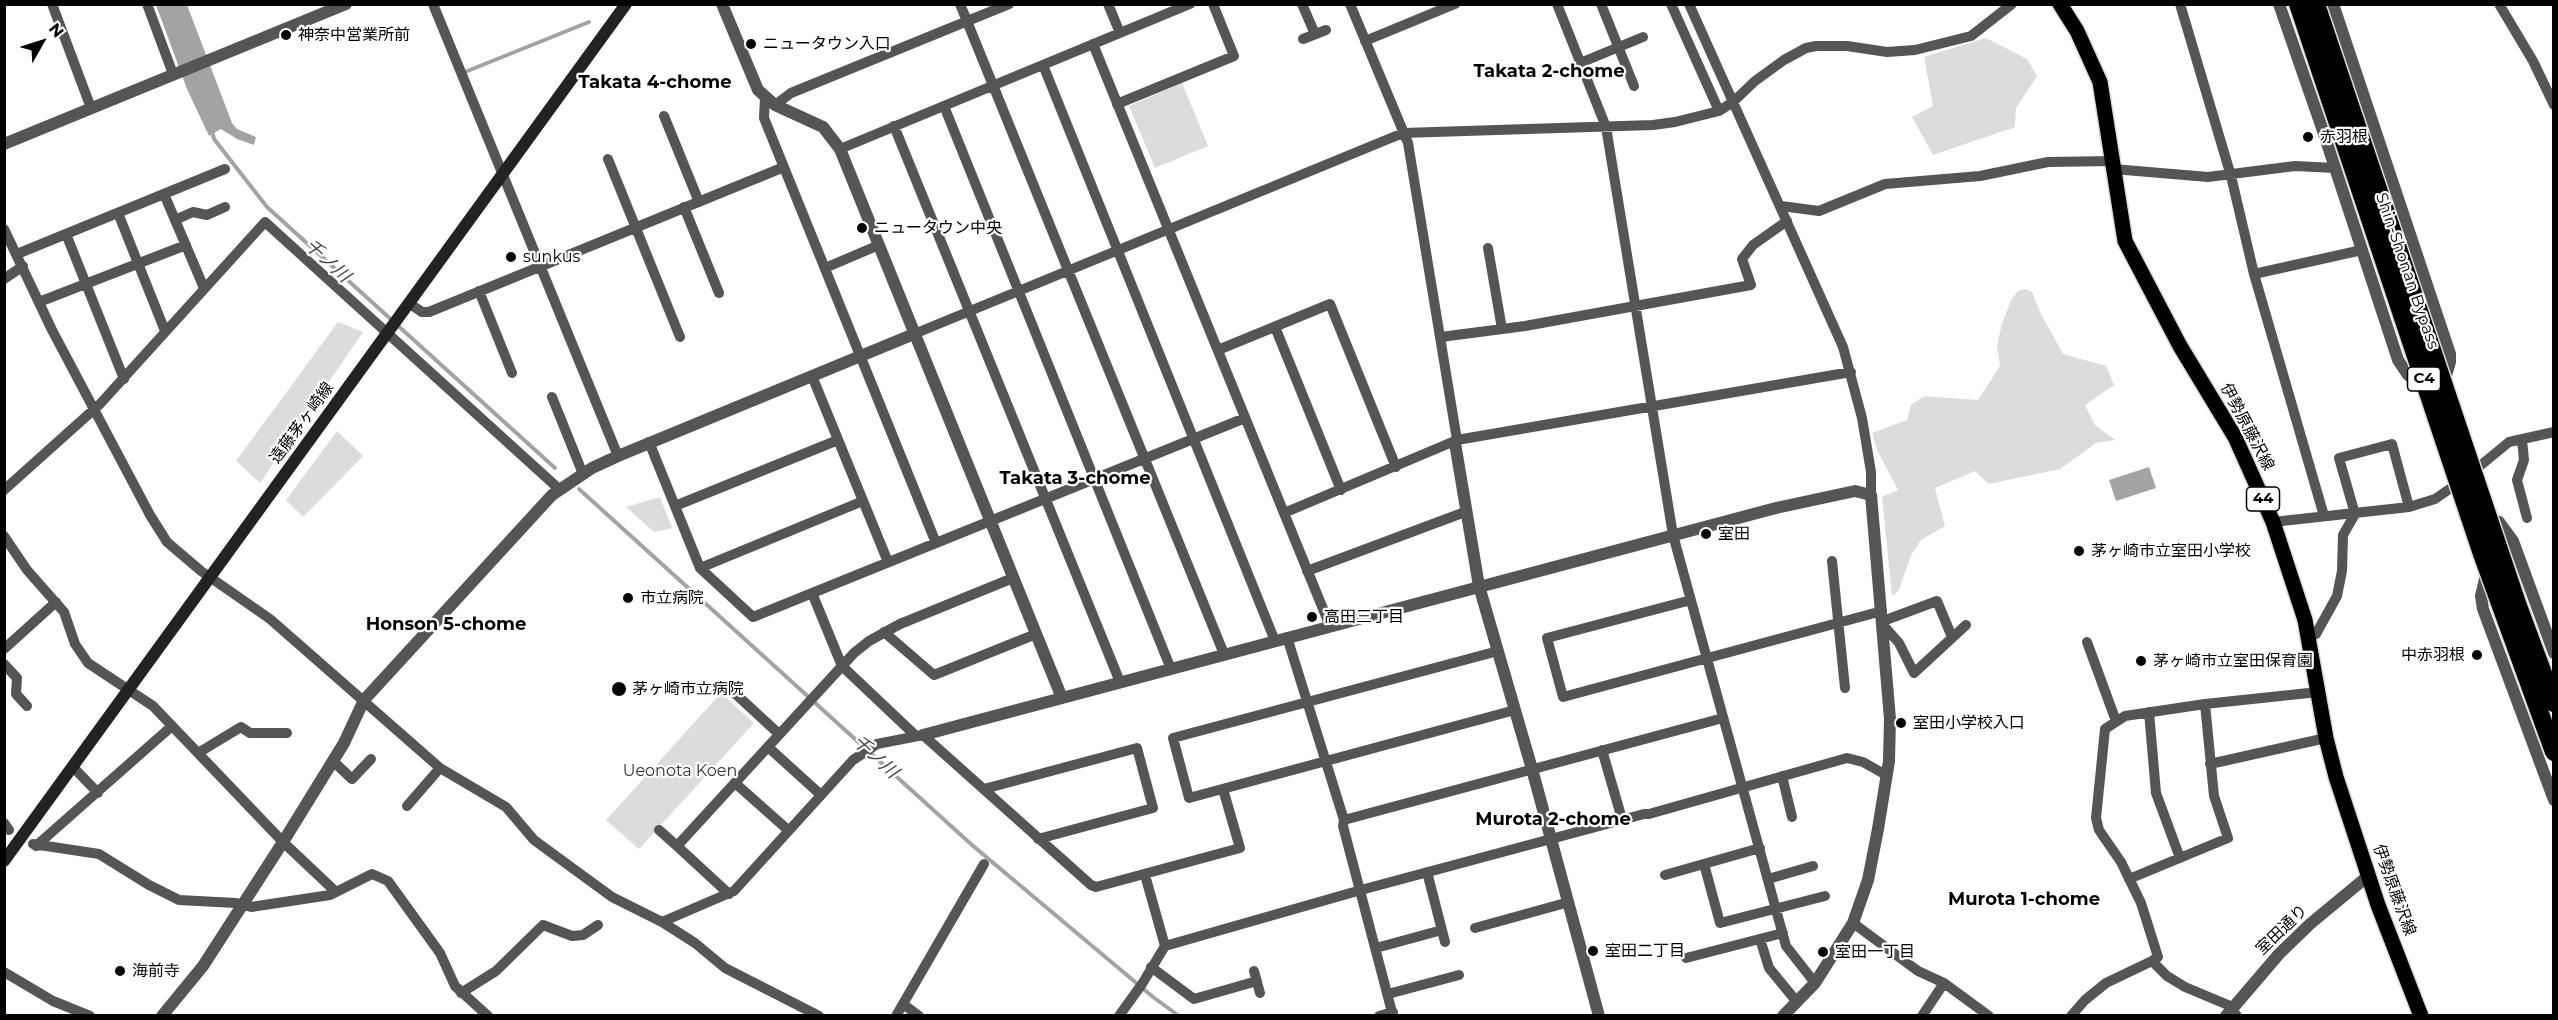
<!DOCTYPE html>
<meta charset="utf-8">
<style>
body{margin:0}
#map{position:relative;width:2558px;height:1020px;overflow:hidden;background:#fff;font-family:Montserrat,sans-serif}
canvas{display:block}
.frame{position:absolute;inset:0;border:6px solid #000;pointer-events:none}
.north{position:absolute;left:12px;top:12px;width:60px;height:60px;-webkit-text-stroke:4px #fff;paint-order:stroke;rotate:51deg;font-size:16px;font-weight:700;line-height:24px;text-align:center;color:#000}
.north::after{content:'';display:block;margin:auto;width:21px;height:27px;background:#000;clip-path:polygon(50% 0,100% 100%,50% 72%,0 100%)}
</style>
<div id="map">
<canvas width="2558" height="1020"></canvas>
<div class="frame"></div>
<div class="north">N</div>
</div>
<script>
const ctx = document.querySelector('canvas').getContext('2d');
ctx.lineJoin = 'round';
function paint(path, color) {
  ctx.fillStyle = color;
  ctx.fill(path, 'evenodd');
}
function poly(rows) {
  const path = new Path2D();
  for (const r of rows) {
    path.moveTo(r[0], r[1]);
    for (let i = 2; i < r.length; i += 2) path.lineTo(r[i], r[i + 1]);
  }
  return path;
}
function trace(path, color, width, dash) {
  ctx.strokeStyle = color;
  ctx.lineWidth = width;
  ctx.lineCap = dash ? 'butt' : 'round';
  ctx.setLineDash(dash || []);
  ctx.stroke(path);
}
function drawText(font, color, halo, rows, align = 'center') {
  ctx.font = font + ' Montserrat,"Noto Sans JP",sans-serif';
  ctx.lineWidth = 4.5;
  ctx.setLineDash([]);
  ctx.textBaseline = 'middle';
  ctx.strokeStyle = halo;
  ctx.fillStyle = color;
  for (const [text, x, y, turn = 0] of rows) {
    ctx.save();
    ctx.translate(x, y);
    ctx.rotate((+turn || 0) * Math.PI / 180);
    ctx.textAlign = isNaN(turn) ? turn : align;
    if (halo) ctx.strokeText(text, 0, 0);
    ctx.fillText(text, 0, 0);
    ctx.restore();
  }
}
const green = poly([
 [1986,38,2027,59,2037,76,2016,108,2015,127,1933,155,1912,117,1933,106,1924,57],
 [1182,83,1208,146,1155,168,1129,106],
 [2026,289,2032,292,2040,312,2063,354,2106,366,2114,385,2085,405,2095,425,2115,440,2096,443,2060,469,1989,484,1975,471,1935,488,1945,526,1921,540,1911,555,1899,590,1892,596,1882,497,1898,490,1878,452,1872,433,1907,420,1911,405,1924,396,1978,400,2000,366,1997,345,2002,324,2011,300,2018,291],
 [338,322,363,332,260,483,236,461],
 [337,431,363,456,303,517,286,500],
 [660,497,672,528,654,532,626,507],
 [721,693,754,723,639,849,606,820]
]);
const water = poly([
 [156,5,187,5,232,123,237,129,256,137,254,145,237,139,221,129,209,136,187,89],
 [2149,467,2156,488,2116,501,2109,480]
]);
const stream = poly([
 [465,72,589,22],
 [212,131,214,139,267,207,555,468],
 [579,489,972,845,1153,997,1179,1016]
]);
const minor = poly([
 [52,4,91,108],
 [147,4,173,74],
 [433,4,618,456],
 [960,4,1224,654],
 [1108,4,1120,33],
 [1302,4,1315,34],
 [1557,4,1606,127,1673,535,1786,946,1815,983],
 [1601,4,1634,86],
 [1671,4,1719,111],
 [1689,4,1843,347,1862,418,1871,472,1871,495],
 [2180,4,2231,176,2254,274,2324,516],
 [2499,4,2533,61,2554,105],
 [1303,39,1326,30],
 [1365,41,1455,4],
 [1093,44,1330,626],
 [1580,63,1643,37],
 [1043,65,1275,641],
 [765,98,764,118,936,543],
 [1117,104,1234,56,1213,4],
 [775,105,791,93,1009,4],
 [944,106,1171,669],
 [664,116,699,202],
 [894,126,1120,682],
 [840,149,1190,4],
 [608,159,680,337],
 [2113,169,2208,177,2295,166,2335,168],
 [164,194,204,288],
 [1781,206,1819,211,1885,184,1980,176,2048,162,2112,161],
 [684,207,719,293],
 [118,213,165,331],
 [175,220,193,212,207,215,225,207],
 [4,229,52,330,150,515,167,542,201,571,270,619,440,768,506,807,534,840,612,897,662,922,695,943,725,968,819,1016],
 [66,234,124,379],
 [1488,248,1502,329],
 [17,254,225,169],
 [825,268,879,245],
 [2254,274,2362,250],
 [4,279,23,266],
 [479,291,512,373],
 [39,302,186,245],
 [410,304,422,312,429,312,784,167],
 [1275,327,1341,490],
 [914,334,1403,133,1653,125,1675,122,1719,111,1733,102,1755,81,1784,60,1806,48,1816,46,1847,46,1887,52,1915,50,1971,36,2012,4],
 [1441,337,1525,326,1751,285,1742,259,1753,245,1787,221],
 [1218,350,1330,304,1396,467],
 [812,376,888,562],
 [552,397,583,474],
 [2522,439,2524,460,2517,480,2527,518],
 [1457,440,1851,372],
 [649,442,700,568,753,617,1245,418],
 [4,490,100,404,265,222,559,489],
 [675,506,838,440],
 [1284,513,1457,440,1408,143,1350,4],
 [2273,522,2409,507,2435,499,2464,479,2509,442,2554,432],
 [4,536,27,570,64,612,75,644,88,663,153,706,283,842,336,892,372,874,388,881,440,953,455,986,488,1016],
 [1832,561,1845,688],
 [700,568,863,501],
 [1307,571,1465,512],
 [812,593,842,666,916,736],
 [1691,600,1547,638,1563,697,1882,611],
 [1883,621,1937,601,1952,637],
 [1884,626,1899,643,1914,673,1966,625],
 [884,632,934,675,1036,634],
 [1287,637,1344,820,1343,826,1393,1016],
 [2309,637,2316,634,2337,596,2342,571,2343,535,2355,514,2339,458,2392,444,2409,507],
 [2087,642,2116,721],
 [4,649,56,602],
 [1498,651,1173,738,1189,798,1515,710],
 [4,664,17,678,16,694,27,706],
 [727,686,779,734],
 [2149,712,2156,793,2180,858],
 [768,747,821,795],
 [1602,750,1622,819],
 [198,753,241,727,250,733,287,733],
 [333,761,352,779,371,759],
 [2210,764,2326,738],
 [72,766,98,793],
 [1782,776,1792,817],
 [735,783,788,830],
 [984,789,1137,748,1153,808,1038,839],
 [407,806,440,768],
 [1344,820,1723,718],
 [4,823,9,830],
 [659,830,677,846],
 [33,844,99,854,149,885,179,900,236,903,251,907,330,895,336,892],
 [36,846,172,726],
 [1704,864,1720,923,1825,896],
 [1427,872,1445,942],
 [1145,875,1165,946],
 [1665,875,1760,848],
 [1768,879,1813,866],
 [2129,879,2228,838,2214,796,2205,704],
 [729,894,677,846,854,653,869,641,900,624,1013,578],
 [662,922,734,891,853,760,877,744,923,735,1091,885,1096,887,1240,848,1223,789],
 [1853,923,1918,971,1944,983,1989,1016],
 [1475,928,1569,902],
 [1760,939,1769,968,1797,1002],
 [1376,948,1442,930],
 [1686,958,1783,933],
 [1151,967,1194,999,1257,981],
 [1254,971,1260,993],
 [4,972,53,1001,90,1016],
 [461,993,496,971,543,925,572,936,583,935,598,925],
 [1388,994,1459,975],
 [903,1004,919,1016],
 [896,1016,984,864],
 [1119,1016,1142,984,1165,946,1361,890,1644,814,1649,814,1847,758,1863,762,1886,775],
 [1379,1016,1393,1012],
 [1922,1016,1944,983],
 [2071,1016,2085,1000,2106,983,2152,961],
 [2237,1016,2228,1005,2185,987,2167,976,2152,961,2158,957,2141,903,2121,862,2099,830,2096,818,2105,729,2125,716,2205,704,2318,692]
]);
const tertiary = poly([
 [722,4,758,90,775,105,823,127,840,149,1062,698],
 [2279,4,2322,128,2398,360,2408,375,2427,387],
 [2333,4,2450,354,2450,362,2444,382],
 [4,144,346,4],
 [1455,443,1479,586,1532,769,1599,1016],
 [2484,517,2499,522,2513,541,2554,653],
 [2487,571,2481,596,2483,609,2554,800],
 [923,735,1776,508,1855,491,1871,495,1890,719,1889,761,1878,829,1868,880,1853,923,1815,983,1783,1016],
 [162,1016,203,966,283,842,344,743,364,700,552,495,592,468,618,456,914,334],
 [2226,1016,2279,954,2310,924,2368,876]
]);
const secondary = poly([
 [4,861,626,4]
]);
const primary = poly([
 [2060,4,2077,31,2100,82,2125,241,2180,346,2235,437,2273,522,2305,620,2326,738,2336,777,2378,905,2421,1016]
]);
const motorwayBridge = poly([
 [2298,4,2482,554,2554,752],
 [2316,4,2518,606,2554,703]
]);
const markers = [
 [286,35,6,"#000"],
 [751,44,6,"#000"],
 [2308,137,6,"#000"],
 [862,228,6,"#000"],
 [511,257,6,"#000"],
 [1706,534,6,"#000"],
 [2079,551,6,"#000"],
 [628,598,6,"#000"],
 [1312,617,6,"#000"],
 [2477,655,6,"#000"],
 [2141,661,6,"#000"],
 [619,689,8,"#000"],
 [1901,723,6,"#000"],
 [1593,951,6,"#000"],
 [1823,952,6,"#000"],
 [120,971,6,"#000"]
];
const shields = [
 [2424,379,33],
 [2263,499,33]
];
const shieldNames = [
 ["C4",2424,379],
 ["44",2263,499]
];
const poiNames = [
 ["神奈中営業所前",298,35],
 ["ニュータウン入口",763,44],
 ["赤羽根",2320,137],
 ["ニュータウン中央",874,228],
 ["sunkus",523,257],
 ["室田",1718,534],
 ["茅ヶ崎市立室田小学校",2091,551],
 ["市立病院",640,598],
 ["高田三丁目",1324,617],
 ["中赤羽根",2465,655,"right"],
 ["茅ヶ崎市立室田保育園",2153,661],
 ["茅ヶ崎市立病院",632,689],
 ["室田小学校入口",1913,723],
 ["室田二丁目",1605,951],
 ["室田一丁目",1835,952],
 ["海前寺",132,971]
];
const streetNames = [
 ["Shin-Shonan Bypass",2407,271,71],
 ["遠藤茅ヶ崎線",302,423,-54],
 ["伊勢原藤沢線",2247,427,62],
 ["伊勢原藤沢線",2394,890,70],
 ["室田通り",2282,930,-44]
];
const parkNames = [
 ["Ueonota Koen",680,771]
];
const neighbourhoodNames = [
 ["Takata 2-chome",1549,72],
 ["Takata 4-chome",655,83],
 ["Takata 3-chome",1075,479],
 ["Honson 5-chome",446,625],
 ["Murota 2-chome",1553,820],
 ["Murota 1-chome",2024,900]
];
const waterNames = [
 ["千ノ川",327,261,42],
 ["千ノ川",875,757,42]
];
paint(green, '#dcdcdc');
paint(water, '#a3a3a3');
trace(stream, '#a3a3a3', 4);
trace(primary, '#dbdbdb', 18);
trace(minor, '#555', 10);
trace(tertiary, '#555', 12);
trace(secondary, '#222', 12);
trace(primary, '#000', 15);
trace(motorwayBridge, '#dbdbdb', 21, []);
trace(motorwayBridge, '#000', 18);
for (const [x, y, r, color] of markers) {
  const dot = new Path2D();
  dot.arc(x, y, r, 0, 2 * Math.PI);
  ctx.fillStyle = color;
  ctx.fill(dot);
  trace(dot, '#fff', 2);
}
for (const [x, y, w] of shields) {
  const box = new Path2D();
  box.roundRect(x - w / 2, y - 12, w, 24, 4.5);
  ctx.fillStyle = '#fff';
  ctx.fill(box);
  trace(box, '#000', 1.5);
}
drawText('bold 15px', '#000', null, shieldNames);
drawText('16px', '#000', '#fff', poiNames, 'left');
drawText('16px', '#000', '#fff', streetNames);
drawText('16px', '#333', '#fff', parkNames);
drawText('bold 18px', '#000', '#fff', neighbourhoodNames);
drawText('italic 18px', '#444', '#fff', waterNames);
</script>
